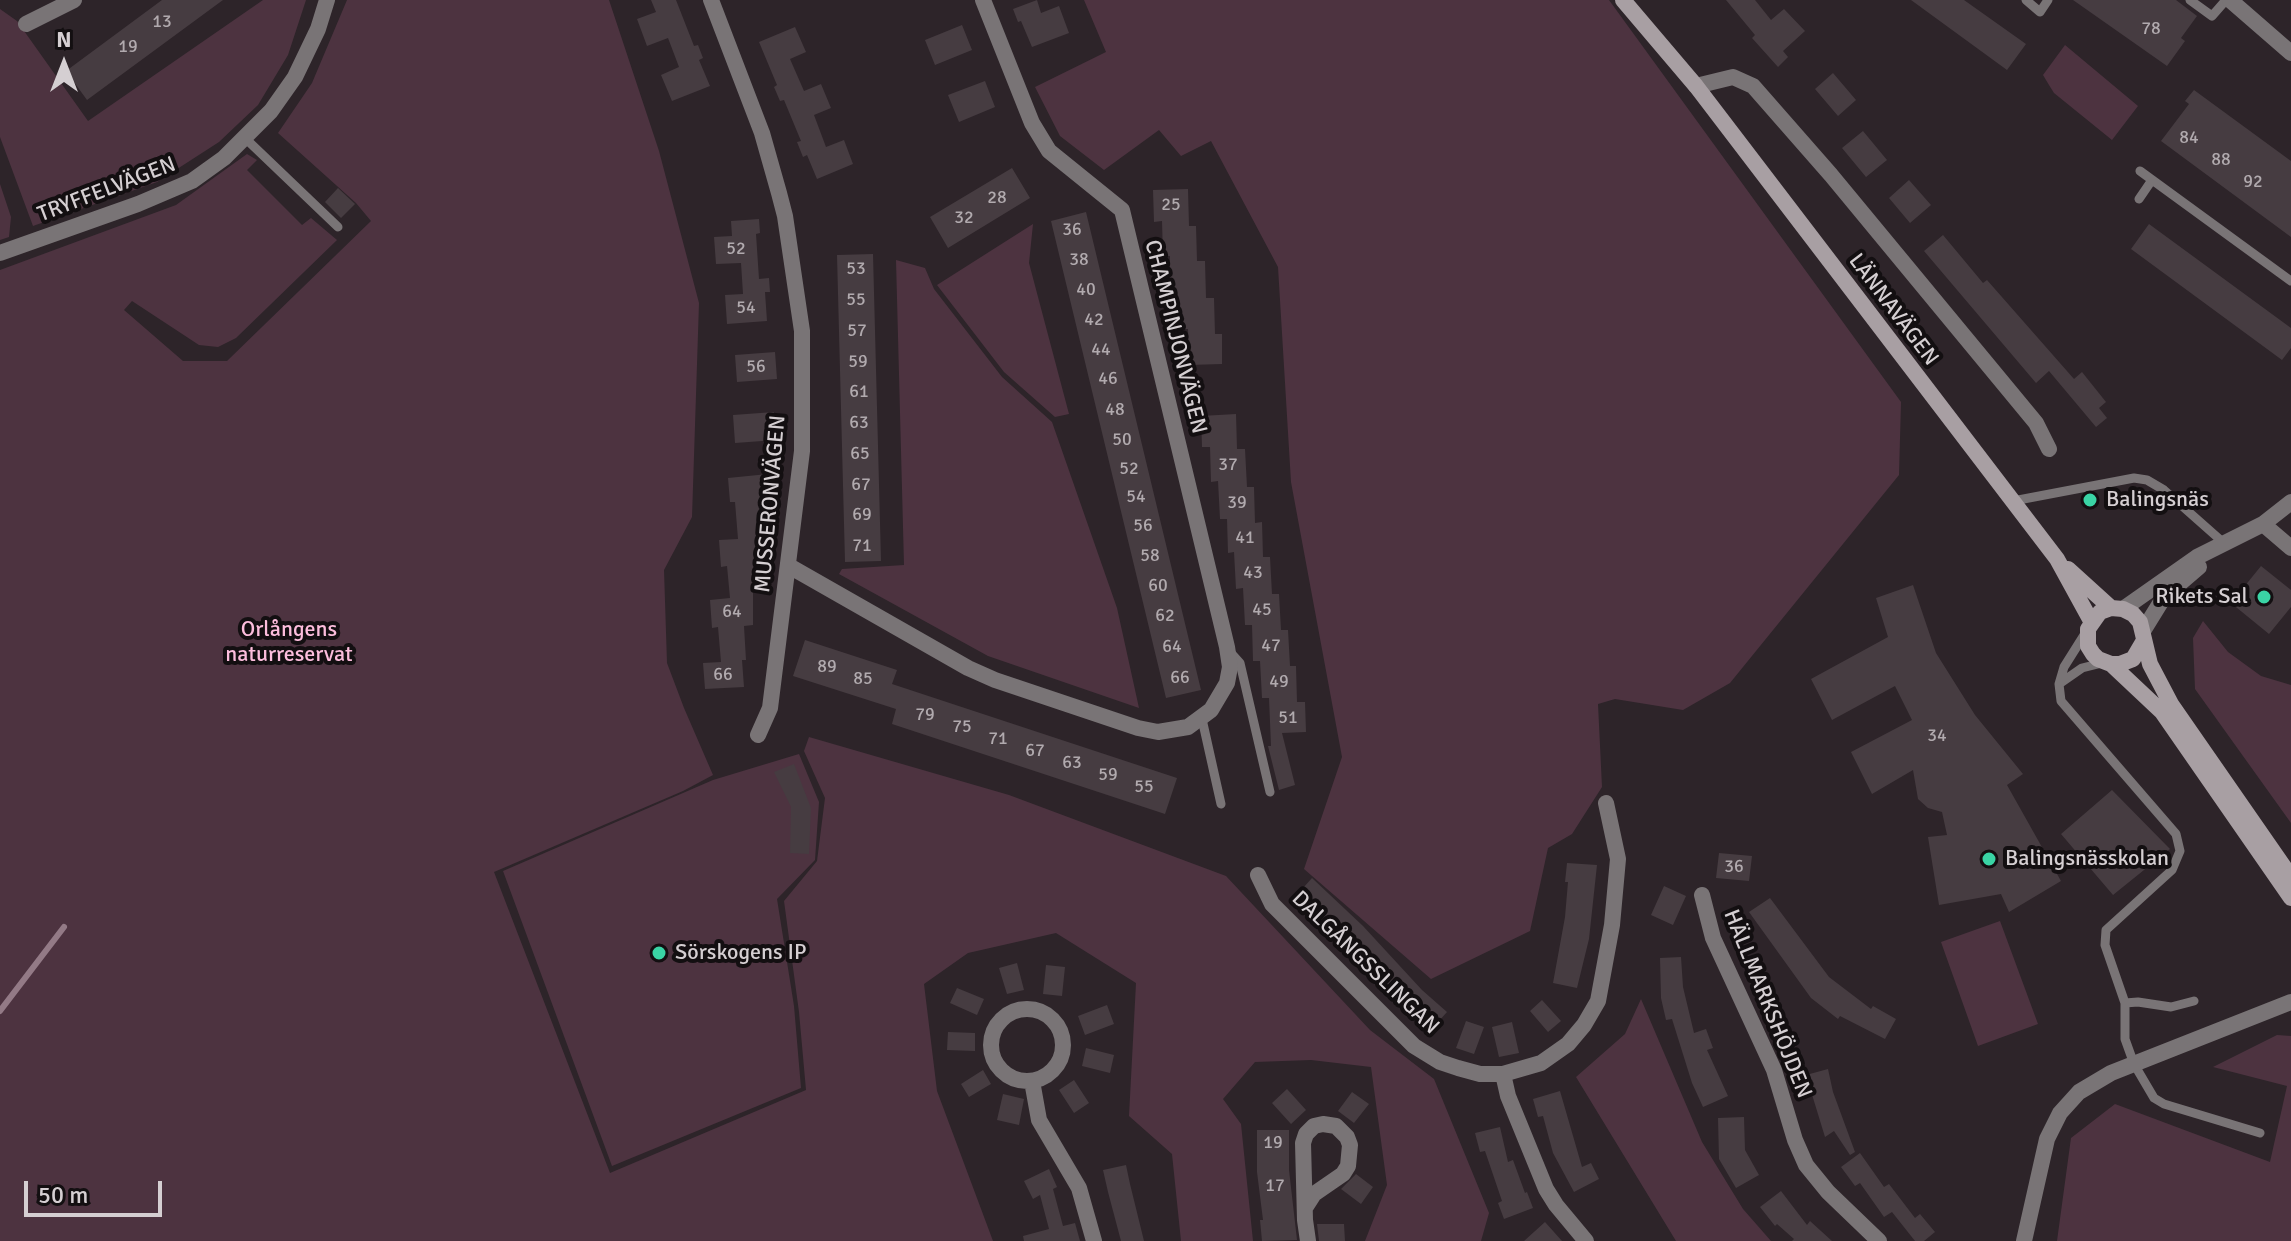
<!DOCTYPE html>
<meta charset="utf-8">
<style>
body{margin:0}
#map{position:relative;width:2291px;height:1241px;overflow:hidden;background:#2d2429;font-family:Signika,sans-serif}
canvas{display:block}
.north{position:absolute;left:24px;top:24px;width:80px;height:80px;-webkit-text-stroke:6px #130f11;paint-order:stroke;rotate:0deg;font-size:22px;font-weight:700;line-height:32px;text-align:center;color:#d5cfd2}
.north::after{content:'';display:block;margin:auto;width:28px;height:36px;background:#d5cfd2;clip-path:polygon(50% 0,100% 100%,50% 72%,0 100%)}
.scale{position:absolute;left:24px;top:1181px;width:138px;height:36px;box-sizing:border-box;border:4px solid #d5cfd2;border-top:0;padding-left:10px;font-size:24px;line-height:28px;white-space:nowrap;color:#d5cfd2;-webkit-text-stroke:6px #130f11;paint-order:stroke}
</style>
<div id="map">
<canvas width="2291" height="1241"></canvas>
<div class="north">N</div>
<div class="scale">50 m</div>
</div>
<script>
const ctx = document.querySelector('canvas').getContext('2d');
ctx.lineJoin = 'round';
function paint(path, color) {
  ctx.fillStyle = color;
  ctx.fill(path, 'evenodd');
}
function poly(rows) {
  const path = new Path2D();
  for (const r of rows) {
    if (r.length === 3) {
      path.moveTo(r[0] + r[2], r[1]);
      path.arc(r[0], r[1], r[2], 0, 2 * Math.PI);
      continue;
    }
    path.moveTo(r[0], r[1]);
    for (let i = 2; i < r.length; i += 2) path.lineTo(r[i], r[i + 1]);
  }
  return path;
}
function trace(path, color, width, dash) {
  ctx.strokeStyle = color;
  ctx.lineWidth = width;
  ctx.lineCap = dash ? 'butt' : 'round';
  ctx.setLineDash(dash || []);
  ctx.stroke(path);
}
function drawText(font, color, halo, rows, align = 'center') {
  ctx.font = font + ' Signika,sans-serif';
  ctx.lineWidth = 8;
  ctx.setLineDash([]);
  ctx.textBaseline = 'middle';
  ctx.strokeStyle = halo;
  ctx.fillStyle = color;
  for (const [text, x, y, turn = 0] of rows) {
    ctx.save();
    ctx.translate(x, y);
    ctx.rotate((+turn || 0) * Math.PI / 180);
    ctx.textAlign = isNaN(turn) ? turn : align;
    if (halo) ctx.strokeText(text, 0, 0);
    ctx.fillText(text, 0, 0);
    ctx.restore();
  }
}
const green = poly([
 [263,0,306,0,288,55,258,105,219,142,157,182,33,226,0,137,0,9,17,21,88,121],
 [347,0,609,0,659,151,699,303,692,517,664,570,667,663,684,708,713,775,683,791,494,872,610,1173,806,1090,799,1012,784,901,817,861,825,798,804,751,809,737,1009,795,1226,876,1370,1030,1434,1079,1489,1213,1481,1241,1365,1241,1387,1185,1371,1067,1311,1060,1255,1062,1223,1099,1241,1124,1253,1241,1181,1241,1172,1154,1129,1116,1136,983,1056,933,968,953,924,984,937,1091,993,1241,0,1241,0,270,176,205,247,154,257,160,247,170,302,225,311,218,337,240,236,338,218,347,199,345,132,301,124,310,183,361,227,361,371,221,356,203,278,133,312,83],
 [1084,0,1609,0,1901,402,1899,475,1730,683,1683,710,1615,699,1598,704,1602,787,1572,834,1548,848,1530,931,1431,979,1304,869,1342,757,1291,482,1278,267,1211,141,1181,156,1159,130,1104,170,1060,136,1035,87,1106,52],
 [2065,45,2138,106,2112,140,2054,93,2049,85,2043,75],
 [0,184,11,217,9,237,0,240],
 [1033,224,1029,263,1069,414,1055,417,1004,372,937,285],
 [896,260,925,268,934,289,1002,377,1052,422,1117,608,1139,708,988,656,839,574,842,569,904,565],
 [2203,621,2228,652,2261,676,2291,685,2291,823,2195,689,2193,638],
 [799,754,819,802,815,860,777,899,794,1006,801,1088,612,1166,503,871,713,780],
 [2000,921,2038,1024,1978,1046,1941,942],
 [1641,999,1702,1142,1743,1209,1771,1241,1676,1241,1576,1077,1625,1034],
 [2277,1035,2291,1036,2291,1241,2057,1241,2071,1138,2115,1104,2270,1162,2287,1086,2213,1067]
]);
const stream = poly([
 [0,1011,64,927]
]);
const building = poly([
 [162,0,223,0,87,100,66,71],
 [651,0,676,0,694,46,698,45,703,58,699,60,710,86,672,101,661,75,679,67,668,38,647,46,637,19,656,12],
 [1037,0,1041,13,1059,6,1069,33,1032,47,1021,21,1018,22,1013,9],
 [1726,0,1755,0,1771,20,1784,9,1805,31,1783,51,1788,57,1778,67,1752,38,1755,35],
 [1911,0,1964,0,2026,44,2007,70],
 [2073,0,2176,0,2197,16,2181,38,2185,41,2167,66],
 [962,25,972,50,935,65,925,40],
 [795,27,806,52,790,59,804,91,821,84,831,108,814,115,826,147,844,140,853,164,817,179,807,155,803,157,797,142,801,141,784,100,780,101,774,87,777,85,759,42],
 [1833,73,1856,100,1838,116,1815,89],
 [985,81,995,107,959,122,948,95],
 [2194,90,2291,161,2291,237,2161,141,2189,104,2185,101],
 [1863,131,1887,160,1866,177,1842,148],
 [1012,168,1030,198,948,248,930,217],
 [1909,180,1931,205,1910,223,1889,198],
 [338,188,355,204,341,218,325,202],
 [1188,189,1189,226,1196,226,1197,261,1205,261,1206,298,1214,298,1215,334,1222,334,1222,364,1189,365,1188,329,1178,329,1177,293,1170,293,1170,256,1163,256,1162,221,1154,222,1153,190],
 [1086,212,1201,690,1166,698,1051,221],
 [759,219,760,233,756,234,759,279,769,278,770,292,765,292,767,321,727,324,725,295,743,294,741,263,716,264,714,237,732,236,731,221],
 [2149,224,2291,328,2291,348,2282,360,2131,249],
 [1943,235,1983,283,1987,280,2074,379,2082,372,2106,402,2099,408,2107,418,2096,427,2049,371,2036,383,1924,251],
 [873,254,881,561,845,562,837,255],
 [775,352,777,379,737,382,735,355],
 [774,412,776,440,735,443,733,415],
 [1236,414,1237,449,1245,449,1247,487,1254,487,1255,523,1262,522,1263,557,1270,557,1272,594,1279,594,1281,630,1288,630,1290,666,1296,666,1297,702,1305,702,1306,732,1282,733,1295,785,1279,790,1268,746,1271,746,1269,698,1262,698,1260,661,1253,661,1252,625,1245,625,1243,588,1236,589,1234,552,1228,553,1227,519,1220,519,1218,481,1211,482,1210,447,1202,447,1201,416],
 [768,474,770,499,761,500,763,537,759,537,761,564,753,564,753,625,744,626,746,660,742,660,744,687,705,689,703,663,721,662,718,627,712,628,710,600,730,598,727,566,721,567,719,540,738,539,735,502,730,502,728,478],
 [2261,566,2291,590,2291,607,2269,634,2231,603],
 [1913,585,1936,653,1975,715,2023,774,2007,785,2061,881,2009,912,2001,894,1939,905,1928,837,1947,835,1942,812,1928,808,1918,799,1913,770,1872,794,1851,752,1912,720,1895,686,1832,720,1811,679,1888,637,1876,598],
 [805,640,897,670,892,684,1177,778,1165,814,892,724,896,709,793,676],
 [794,764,811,808,809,854,790,853,791,807,774,772],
 [2112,790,2170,849,2113,895,2061,834],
 [1719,853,1752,856,1749,881,1716,878],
 [1567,863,1597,865,1589,939,1577,988,1553,983,1565,917,1568,882,1565,882],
 [1312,878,1363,926,1422,990,1447,1012,1430,1031,1294,898],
 [1664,886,1686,896,1673,925,1651,915],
 [1770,898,1829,977,1871,1009,1873,1006,1896,1019,1885,1039,1840,1016,1838,1019,1811,998,1749,912],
 [1681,957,1683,987,1694,1033,1706,1029,1713,1048,1707,1050,1728,1096,1703,1107,1692,1083,1672,1019,1666,1020,1661,998,1660,958],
 [1017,963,1024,990,1007,994,999,968],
 [1046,965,1065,967,1062,996,1043,994],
 [957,988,984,999,977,1015,950,1003],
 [1542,1000,1561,1021,1548,1032,1530,1011],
 [1107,1005,1114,1024,1085,1035,1078,1016],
 [1466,1021,1484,1027,1474,1054,1456,1048],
 [1512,1022,1519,1053,1499,1057,1492,1027],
 [948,1032,975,1033,975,1051,947,1050],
 [1086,1048,1114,1055,1110,1073,1082,1066],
 [1828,1069,1833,1092,1855,1152,1850,1155,1834,1131,1825,1137,1806,1075],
 [983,1070,991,1084,969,1097,961,1084],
 [1074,1080,1089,1103,1074,1113,1059,1090],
 [1287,1089,1306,1110,1291,1124,1272,1103],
 [1560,1091,1582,1167,1591,1163,1599,1179,1574,1192,1553,1153,1543,1116,1538,1117,1533,1099],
 [1352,1092,1369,1104,1354,1123,1338,1111],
 [1003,1094,1024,1099,1019,1125,997,1120],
 [1744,1117,1745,1150,1759,1175,1736,1188,1719,1159,1718,1118],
 [1500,1127,1508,1162,1513,1160,1525,1193,1527,1192,1533,1208,1504,1219,1498,1203,1502,1201,1485,1151,1480,1152,1475,1133],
 [1257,1130,1289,1130,1289,1170,1297,1240,1262,1241,1260,1220,1263,1220,1257,1172],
 [1860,1153,1884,1187,1889,1184,1915,1218,1920,1214,1935,1232,1924,1241,1915,1241,1892,1212,1884,1217,1860,1183,1855,1186,1841,1167],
 [1126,1165,1130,1184,1144,1241,1121,1241,1108,1192,1103,1170],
 [1049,1169,1057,1187,1053,1189,1063,1226,1075,1223,1080,1241,1024,1241,1023,1236,1049,1229,1040,1195,1033,1199,1024,1181],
 [1356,1174,1373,1187,1361,1204,1341,1189],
 [1781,1191,1807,1225,1810,1221,1832,1241,1792,1241,1794,1239,1777,1224,1775,1226,1760,1207],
 [1545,1222,1562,1241,1524,1241],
 [1317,1224,1344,1224,1345,1241,1319,1241]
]);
const lane = poly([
 [2026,0,2040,12,2048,0],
 [2190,0,2212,16,2226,0],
 [246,139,338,227],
 [2140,171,2291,281],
 [2139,199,2152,180],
 [2013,501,2134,478,2147,480,2164,490,2225,544],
 [2086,632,2064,667,2059,684,2061,701,2176,834,2180,851,2172,870,2106,930,2105,945,2125,1003,2138,1002,2171,1007,2194,1001],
 [1231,653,1240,663,1270,792],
 [2059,684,2082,668,2102,663],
 [1202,719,1221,804],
 [2125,1003,2125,1039,2134,1064,2154,1098,2164,1104,2260,1133]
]);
const street = poly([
 [711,0,762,133,779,193,785,216,802,331,802,451,770,708,758,735],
 [2230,0,2291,53],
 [26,24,74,0],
 [1696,86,1733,77,1753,86,1831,175,2036,423,2049,449],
 [0,253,138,204,192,181,224,158,271,111,295,77,318,29,327,0],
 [2263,524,2291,548],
 [789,566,968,668,995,680,1138,728,1158,732,1188,727,1211,710,1227,683,1230,667,1227,647,1122,210,1049,151,1032,123,983,0],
 [2123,609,2197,557,2263,524,2291,502],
 [2143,631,2164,597,2199,567],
 [1258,875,1272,904,1414,1046,1440,1062,1458,1068,1480,1074,1503,1074,1541,1063,1568,1044,1584,1025,1598,1001,1612,925,1618,859,1606,803],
 [1702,895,1713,938,1774,1070,1795,1140,1806,1165,1828,1192,1879,1241],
 [1027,1045,36],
 [1503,1074,1508,1096,1546,1189,1556,1205,1586,1241],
 [1032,1081,1039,1120,1079,1188,1094,1241],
 [1305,1208,1314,1194,1343,1174,1348,1166,1350,1145,1347,1137,1336,1126,1323,1124,1314,1126,1306,1134,1303,1143,1305,1220,1308,1241],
 [2024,1241,2047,1139,2060,1113,2079,1092,2111,1073,2291,1002]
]);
const secondary = poly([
 [1623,0,1696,86,2057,559,2091,621],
 [2068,569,2111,608],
 [2111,664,2120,664,2133,659,2143,642],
 [2291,877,2171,704,2150,664,2140,622,2133,614,2123,609,2111,608,2100,612,2088,629,2088,646,2093,654,2098,659,2111,664,2162,712,2291,898]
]);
const markers = [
 [2090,500,8,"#3ad4a5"],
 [2264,597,8,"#3ad4a5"],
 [1989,859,8,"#3ad4a5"],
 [659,953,8,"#3ad4a5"]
];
const numberNames = [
 ["13",162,22],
 ["78",2151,29],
 ["19",128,47],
 ["84",2189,138],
 ["88",2221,160],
 ["92",2253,182],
 ["28",997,198],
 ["25",1171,205],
 ["32",964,218],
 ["36",1072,230],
 ["52",736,249],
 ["38",1079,260],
 ["53",856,269],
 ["40",1086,290],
 ["55",856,300],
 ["54",746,308],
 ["42",1094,320],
 ["57",857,331],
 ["44",1101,350],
 ["59",858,362],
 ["56",756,367],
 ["46",1108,379],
 ["61",859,392],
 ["48",1115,410],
 ["63",859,423],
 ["50",1122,440],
 ["65",860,454],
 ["37",1228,465],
 ["52",1129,469],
 ["67",861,485],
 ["54",1136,497],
 ["39",1237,503],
 ["69",862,515],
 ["56",1143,526],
 ["41",1245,538],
 ["71",862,546],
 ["58",1150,556],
 ["43",1253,573],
 ["60",1158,586],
 ["45",1262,610],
 ["64",732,612],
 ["62",1165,616],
 ["47",1271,646],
 ["64",1172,647],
 ["89",827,667],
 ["66",723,675],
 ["66",1180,678],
 ["85",863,679],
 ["49",1279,682],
 ["79",925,715],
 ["51",1288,718],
 ["75",962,727],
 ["34",1937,736],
 ["71",998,739],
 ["67",1035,751],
 ["63",1072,763],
 ["59",1108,775],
 ["55",1144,787],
 ["36",1734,867],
 ["19",1273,1143],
 ["17",1275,1186]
];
const streetNames = [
 ["TRYFFELVÄGEN",107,190,-21],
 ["LÄNNAVÄGEN",1893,310,53],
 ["CHAMPINJONVÄGEN",1175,337,76],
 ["MUSSERONVÄGEN",771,504,-85],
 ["DALGÅNGSSLINGAN",1365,963,44],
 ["HÄLLMARKSHÖJDEN",1767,1004,68]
];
const poiNames = [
 ["Balingsnäs",2106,500],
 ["Rikets Sal",2248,597,"right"],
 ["Balingsnässkolan",2005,859],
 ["Sörskogens IP",675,953]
];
const parkNames = [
 ["Orlångens",289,630],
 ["naturreservat",289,655]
];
paint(green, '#4d3340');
trace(stream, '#937a86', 6);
paint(building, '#463c41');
trace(lane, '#797476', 9);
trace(street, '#797476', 16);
trace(secondary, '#a89fa3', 16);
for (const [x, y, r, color] of markers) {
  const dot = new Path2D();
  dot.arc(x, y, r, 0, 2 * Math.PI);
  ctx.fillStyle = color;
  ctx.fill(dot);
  trace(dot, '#130f11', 3);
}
drawText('18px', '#b1aaae', null, numberNames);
drawText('22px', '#d5cfd2', '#130f11', streetNames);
drawText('22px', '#d5cfd2', '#130f11', poiNames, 'left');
drawText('22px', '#fcbddc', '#130f11', parkNames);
</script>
